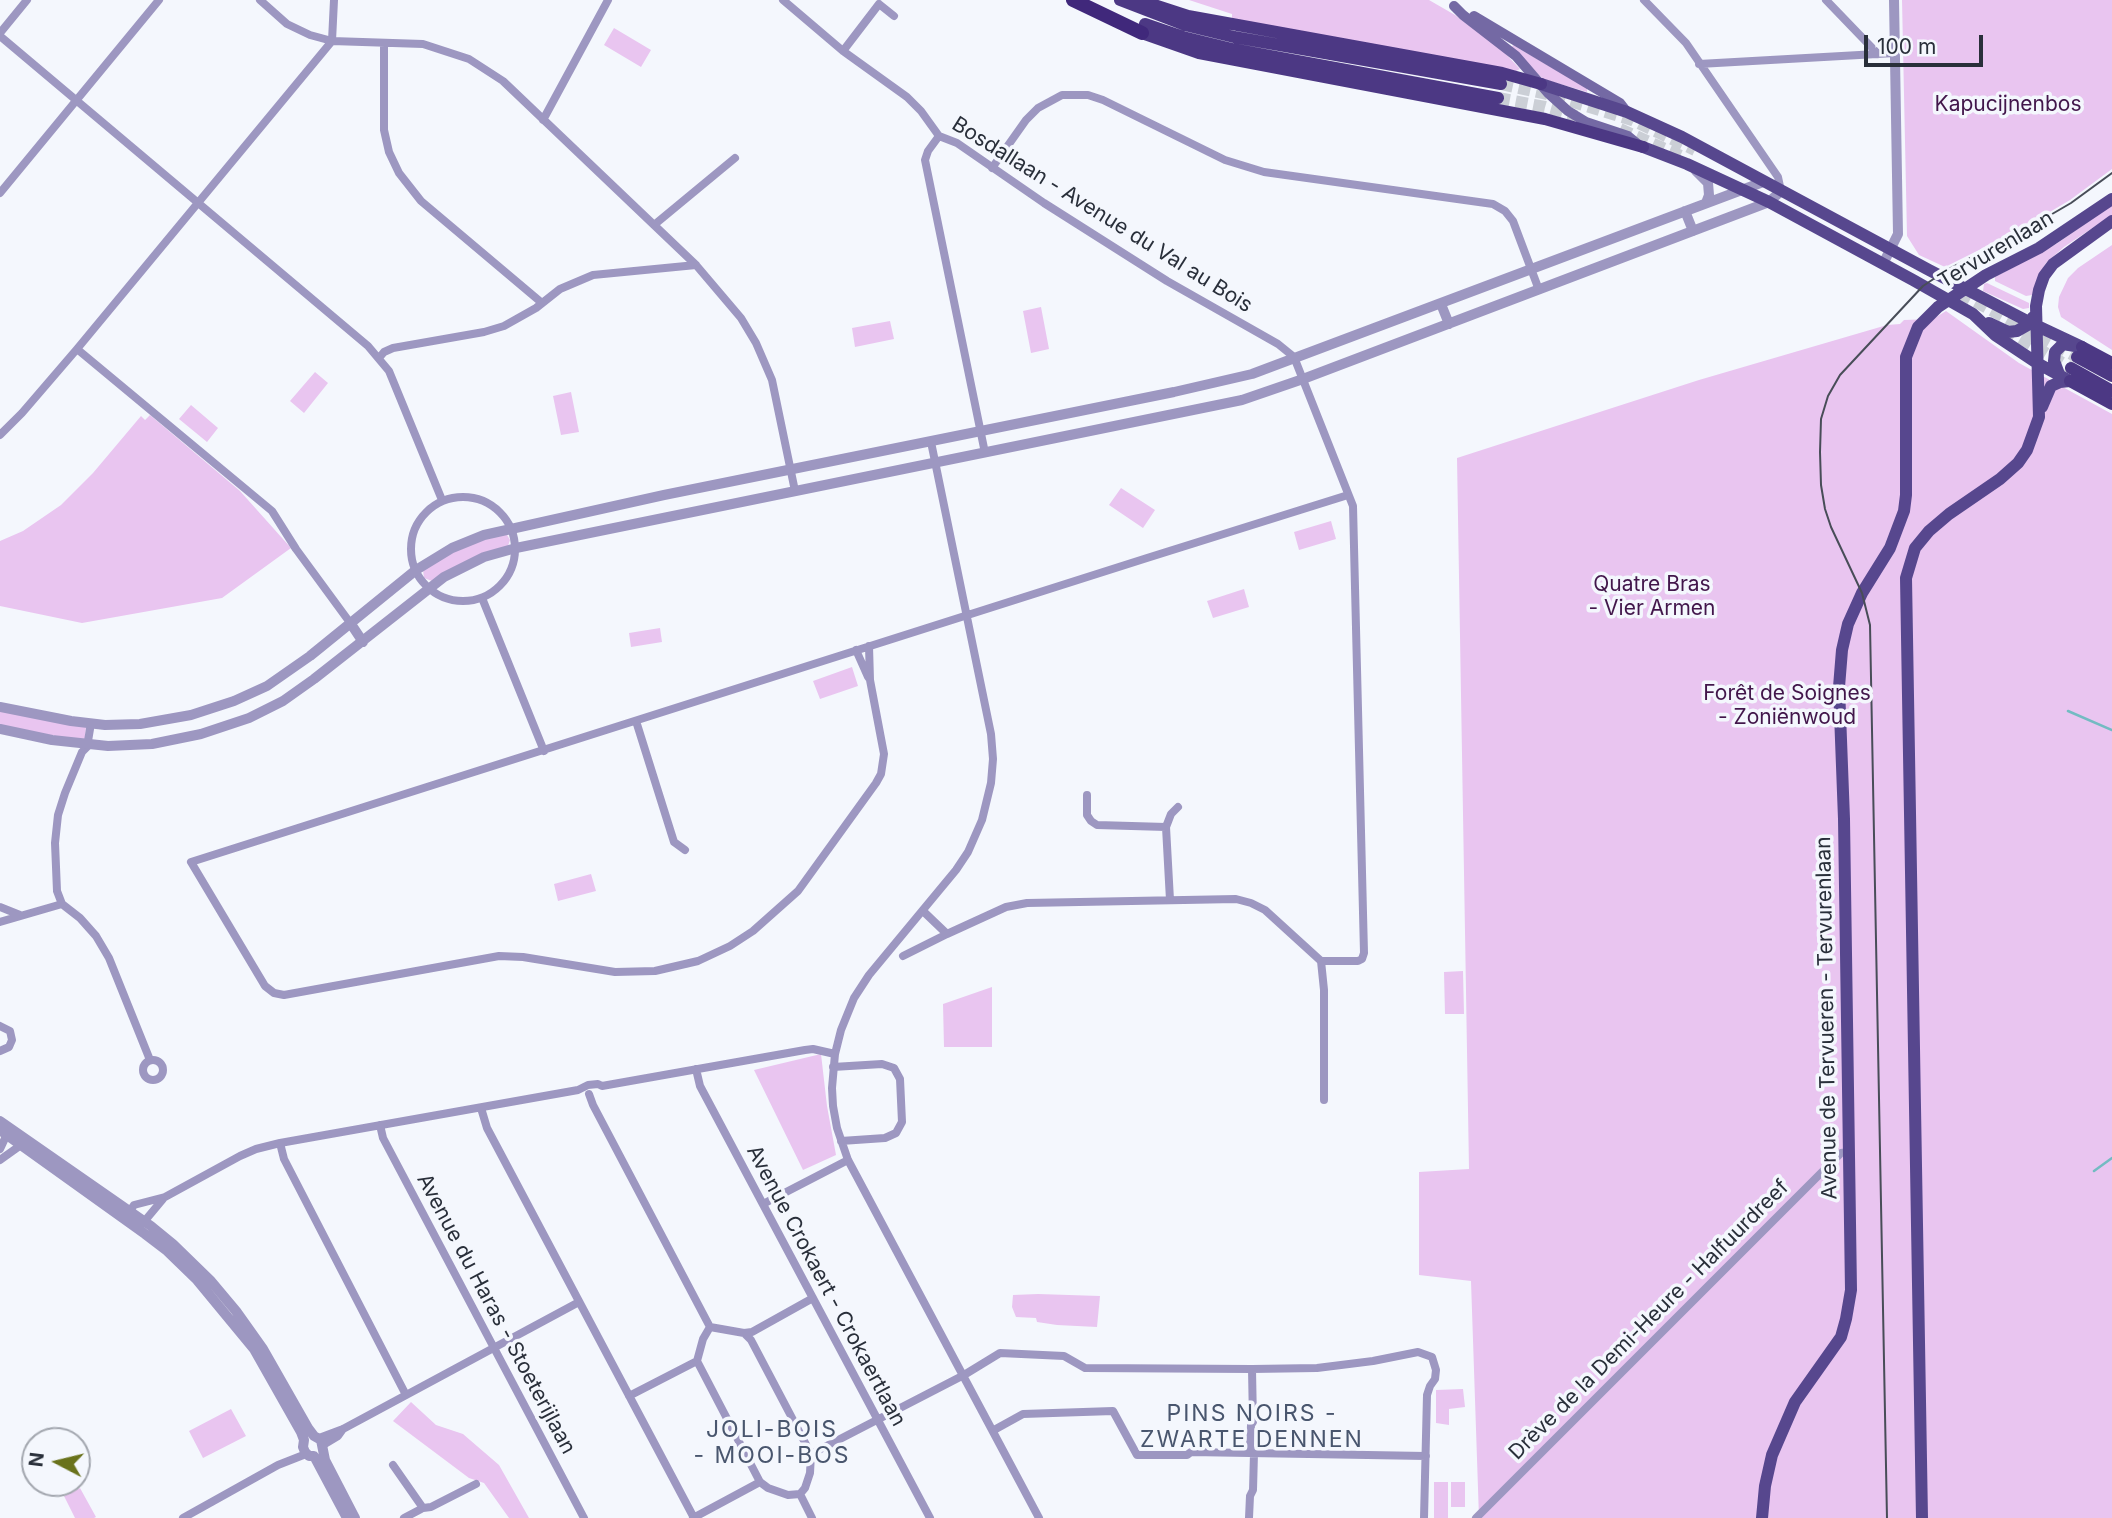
<!DOCTYPE html>
<meta charset="utf-8">
<style>
body{margin:0}
#map{position:relative;width:2112px;height:1518px;overflow:hidden;background:#f4f7fd;font-family:Inter,sans-serif}
canvas{display:block}
.north{position:absolute;left:21px;top:1427px;width:70px;height:70px;box-sizing:border-box;background:#f4f7fd;border:2px solid #a3a7af;border-radius:50%;rotate:277deg;font-size:19px;font-weight:700;line-height:28px;text-align:center;color:#292f3a}
.north::after{content:'';display:block;margin:auto;width:24px;height:32px;background:#69721b;clip-path:polygon(50% 0,100% 100%,50% 72%,0 100%)}
.scale{position:absolute;left:1864px;top:35px;width:119px;height:32px;box-sizing:border-box;border:4px solid #292f3a;border-top:0;padding-left:9px;font-size:21px;line-height:24px;white-space:nowrap;color:#292f3a;-webkit-text-stroke:5px #f4f7fd;paint-order:stroke}
</style>
<div id="map">
<canvas width="2112" height="1518"></canvas>
<div class="north">N</div>
<div class="scale">100 m</div>
</div>
<script>
const ctx = document.querySelector('canvas').getContext('2d');
ctx.lineJoin = 'round';
function paint(path, color) {
  ctx.fillStyle = color;
  ctx.fill(path, 'evenodd');
}
function poly(rows) {
  const path = new Path2D();
  for (const r of rows) {
    if (r.length === 3) {
      path.moveTo(r[0] + r[2], r[1]);
      path.arc(r[0], r[1], r[2], 0, 2 * Math.PI);
      continue;
    }
    path.moveTo(r[0], r[1]);
    for (let i = 2; i < r.length; i += 2) path.lineTo(r[i], r[i + 1]);
  }
  return path;
}
function trace(path, color, width, dash) {
  ctx.strokeStyle = color;
  ctx.lineWidth = width;
  ctx.lineCap = dash ? 'butt' : 'round';
  ctx.setLineDash(dash || []);
  ctx.stroke(path);
}
function drawText(font, color, halo, rows, align = 'center') {
  ctx.font = font + ' Inter,sans-serif';
  ctx.lineWidth = 7;
  ctx.setLineDash([]);
  ctx.textBaseline = 'middle';
  ctx.strokeStyle = halo;
  ctx.fillStyle = color;
  for (const [text, x, y, turn = 0] of rows) {
    ctx.save();
    ctx.translate(x, y);
    ctx.rotate((+turn || 0) * Math.PI / 180);
    ctx.textAlign = isNaN(turn) ? turn : align;
    if (halo) ctx.strokeText(text, 0, 0);
    ctx.fillText(text, 0, 0);
    ctx.restore();
  }
}
const green = poly([
 [1189,0,1429,0,1455,15,1502,50,1520,69,1516,71,1232,20,1232,14],
 [1902,0,2112,0,2112,169,2070,200,2021,229,1945,267,1919,255,1907,236],
 [614,28,651,50,641,67,604,45],
 [1513,45,1587,88,1587,92,1543,79,1512,47],
 [2112,205,2112,215,2064,247,2046,263,2039,275,2032,295,2026,296,1995,281,1995,277,2056,244],
 [2112,245,2112,350,2061,317,2058,307,2059,297,2068,278,2078,268],
 [1987,283,2029,303,2029,308,2023,309,1983,291,1984,284],
 [1041,307,1049,349,1031,353,1023,311],
 [1946,311,2019,363,2112,414,2112,1518,1479,1518,1471,1281,1419,1275,1419,1172,1469,1169,1457,458,1699,380,1887,325,1900,324,1904,320,1933,319],
 [890,321,894,339,855,347,852,328],
 [315,372,328,383,304,413,290,401],
 [571,392,579,432,561,435,553,396],
 [191,405,218,428,207,442,179,419],
 [150,415,240,491,291,548,222,598,82,623,0,606,0,541,23,531,61,505,93,473,141,416,145,420],
 [1121,488,1155,510,1143,528,1109,505],
 [1331,521,1336,539,1299,550,1294,532],
 [506,533,510,540,508,546,432,581,424,578,423,570,455,549],
 [1244,589,1249,607,1213,618,1207,601],
 [660,628,662,642,631,647,629,633],
 [852,667,858,686,820,699,813,681],
 [0,710,86,727,85,740,83,741,0,726],
 [591,874,596,891,558,901,554,884],
 [1463,971,1464,1014,1445,1014,1444,972],
 [992,987,992,1047,944,1047,943,1004],
 [821,1054,827,1106,836,1155,803,1170,754,1070],
 [1038,1294,1100,1296,1097,1327,1057,1325,1037,1322,1036,1318,1016,1317,1012,1307,1013,1295],
 [1463,1389,1465,1407,1449,1409,1449,1425,1436,1423,1436,1390],
 [411,1402,436,1425,463,1434,499,1465,529,1518,509,1518,484,1483,469,1478,393,1421],
 [231,1409,246,1436,203,1458,189,1431],
 [1434,1482,1448,1482,1448,1518,1434,1518],
 [1451,1482,1465,1482,1465,1507,1451,1507],
 [80,1488,96,1517,94,1518,75,1518,64,1496]
]);
const stream = poly([
 [2068,711,2112,730],
 [2094,1171,2112,1158]
]);
const trunkTunnel = poly([
 [1501,84,1547,94,1632,120,1695,150],
 [1498,98,1545,107,1576,116],
 [1620,129,1683,157],
 [1960,293,2077,357],
 [2005,329,2071,368]
]);
const minor = poly([
 [260,0,287,24,310,35,332,41,423,44,469,59,503,81,696,265,741,318,756,343,772,380,795,491],
 [783,0,843,51,907,97,921,111,939,136,957,143,1044,203,1167,281,1278,344,1294,357,1353,506,1364,953,1362,959,1358,961,1321,961,1265,910,1251,903,1236,899,1027,903,1006,907,947,934,923,911],
 [1644,0,1686,43,1778,177,1781,191],
 [1826,0,1878,54],
 [0,33,27,0],
 [0,36,368,346,389,371,442,500],
 [332,41,334,0],
 [384,43,384,130,389,152,399,173,421,201,542,303],
 [843,51,879,4,894,16],
 [1699,64,1895,53],
 [543,120,608,0],
 [939,136,928,151,925,160,985,453],
 [992,168,1026,120,1038,108,1062,95,1088,95,1103,100,1225,160,1264,172,1493,204,1505,211,1513,221,1539,290],
 [0,193,159,0],
 [654,225,735,158],
 [77,349,272,511,296,549,351,624],
 [379,358,384,352,393,348,484,332,504,326,536,308,560,289,593,275,696,265],
 [0,435,22,413,77,349,332,41],
 [931,442,991,734,993,759,991,783,982,820,968,852,956,870,869,975,854,998,841,1030,835,1054,832,1088,833,1106,837,1128,848,1160,1039,1518],
 [463,549,52],
 [482,598,544,751],
 [869,646,870,680,884,754,881,774,876,783,798,891,753,931,730,946,698,961,655,971,615,972,523,957,499,956,284,995,274,993,265,986,191,862,1147,558,1348,495],
 [856,650,868,677],
 [636,721,674,842,685,850],
 [91,723,87,747,82,752,65,793,58,815,55,843,57,891,62,904,80,918,96,936,109,958,150,1060],
 [1087,795,1087,815,1091,821,1097,825,1166,827,1170,900],
 [1166,827,1171,814,1178,807],
 [0,907,20,915],
 [0,922,62,904],
 [903,956,947,934],
 [1321,961,1324,990,1324,1100],
 [0,1026,10,1031,12,1040,9,1047,0,1051],
 [153,1070,10],
 [833,1067,882,1064,894,1068,900,1079,902,1122,896,1133,885,1138,841,1141],
 [696,1069,700,1086,930,1518],
 [589,1094,593,1105,710,1327],
 [481,1108,487,1128,694,1518],
 [380,1125,383,1138,584,1518],
 [280,1143,284,1159,406,1395],
 [0,1149,7,1134],
 [0,1160,21,1145],
 [763,1204,848,1160],
 [128,1214,134,1205,165,1197,240,1156,256,1149,280,1143,578,1090,588,1085,598,1084,602,1086,805,1050,813,1049,835,1054],
 [143,1223,163,1199],
 [710,1327,744,1333,751,1340,811,1454,810,1473,805,1488,800,1494],
 [710,1327,703,1339,697,1361,760,1482,768,1488,788,1495,800,1494],
 [744,1333,752,1332,813,1298],
 [629,1396,697,1361],
 [994,1430,1023,1414,1113,1411,1137,1455,1187,1455,1191,1452,1426,1456],
 [319,1438,343,1429,579,1302],
 [323,1445,338,1436,343,1429],
 [811,1454,964,1375,1000,1353,1064,1356,1085,1368,1252,1369,1317,1368,1373,1361,1418,1352,1432,1357,1436,1370,1435,1379,1430,1386,1427,1395,1424,1518],
 [393,1465,423,1508],
 [800,1494,812,1518],
 [183,1518,278,1465,306,1454],
 [404,1518,423,1508,431,1507,476,1484],
 [693,1518,760,1482],
 [1249,1518,1250,1496,1253,1490,1254,1453,1250,1447,1251,1425,1253,1422,1252,1369],
 [1476,1518,1841,1153,1848,1152]
]);
const tertiary = poly([
 [1696,171,1708,183,1709,195,1706,203],
 [1685,211,1693,231],
 [1883,264,1898,234,1894,0],
 [1441,304,1449,324],
 [351,624,363,642],
 [0,707,71,721,105,725,140,724,191,715,234,701,267,686,310,656,416,570,452,548,484,535,664,495,1174,392,1252,374,1763,182],
 [0,729,52,740,108,746,152,744,201,734,249,718,283,701,314,679,444,577,484,557,516,548,1242,400,1303,379,1769,202,1781,191],
 [0,1121,151,1226,173,1244,210,1280,236,1311,263,1349,308,1428,314,1436,321,1440,325,1460,355,1518],
 [0,1130,145,1234,166,1250,197,1280,254,1349,301,1432,304,1440,303,1447,305,1452,309,1456,314,1456,347,1518]
]);
const secondary = poly([
 [1454,6,1463,15,1516,56,1548,93,1568,111,1586,122,1628,136,1639,145],
 [1474,16,1620,103,1627,112]
]);
const primary = poly([
 [1541,84,1627,112,1682,137,1929,270,2031,323,2082,347],
 [1643,147,1687,164,1769,202,1913,280,1973,314,1995,335,2037,363,2070,381],
 [1989,323,2008,332,2017,331,2031,323,2033,317],
 [2059,374,2054,361,2055,352,2063,344,2075,346],
 [2042,407,2051,386,2060,382,2070,381],
 [1762,1518,1765,1486,1772,1455,1795,1402,1841,1337,1846,1319,1851,1290,1844,819,1839,687,1842,650,1848,624,1862,593,1890,548,1904,511,1906,495,1906,357,1918,327,1938,307,1986,275,2039,248,2112,199],
 [1922,1518,1906,578,1915,548,1929,531,1949,514,2000,479,2018,463,2027,450,2039,417,2036,306,2039,290,2044,276,2053,264,2112,221]
]);
const trunk = poly([
 [1120,0,1185,25,1234,37,1501,84],
 [1139,0,1188,16,1502,73,1541,84],
 [1145,24,1183,37,1232,49,1498,98],
 [1142,33,1199,53,1545,119,1643,147],
 [2082,347,2112,363],
 [2077,357,2112,376],
 [2071,368,2112,391],
 [2070,381,2112,404]
]);
const motorway = poly([
 [1073,0,1142,33]
]);
const tram = poly([
 [1887,1518,1870,625,1862,593,1831,527,1825,509,1821,485,1820,452,1821,419,1828,396,1840,375,1923,286,1947,270,2023,231,2071,203,2112,173]
]);
const parkNames = [
 ["Kapucijnenbos",2008,105],
 ["Quatre Bras",1652,585],
 ["- Vier Armen",1652,609],
 ["Forêt de Soignes",1787,694],
 ["- Zoniënwoud",1787,718]
];
const streetNames = [
 ["Bosdallaan - Avenue du Val au Bois",1102,215,32],
 ["Tervurenlaan",1996,250,-31],
 ["Avenue de Tervueren - Tervurenlaan",1827,1018,-91],
 ["Avenue Crokaert - Crokaertlaan",826,1286,62],
 ["Avenue du Haras - Stoeterijlaan",496,1314,62],
 ["Drève de la Demi-Heure - Halfuurdreef",1649,1320,-45]
];
const neighbourhoodNames = [
 ["PINS NOIRS -",1252,1414],
 ["ZWARTE DENNEN",1252,1440],
 ["JOLI-BOIS",772,1430],
 ["- MOOI-BOS",772,1456]
];
paint(green, '#e9c5f0');
trace(stream, '#73bbc2', 2.5);
trace(trunkTunnel, '#cbcfd6', 12, [12, 6]);
trace(minor, '#9d97c1', 8);
trace(tertiary, '#9d97c1', 10);
trace(secondary, '#7469a4', 10);
trace(primary, '#57478e', 12);
trace(trunk, '#4c3884', 12);
trace(motorway, '#40287b', 14);
trace(tram, '#484d58', 2);
drawText('21px', '#42164b', '#f4f7fd', parkNames);
drawText('21px', '#292f3a', '#f4f7fd', streetNames);
ctx.letterSpacing = '2px';
drawText('23px', '#49566e', '#f4f7fd', neighbourhoodNames);
ctx.letterSpacing = '0px';
</script>
